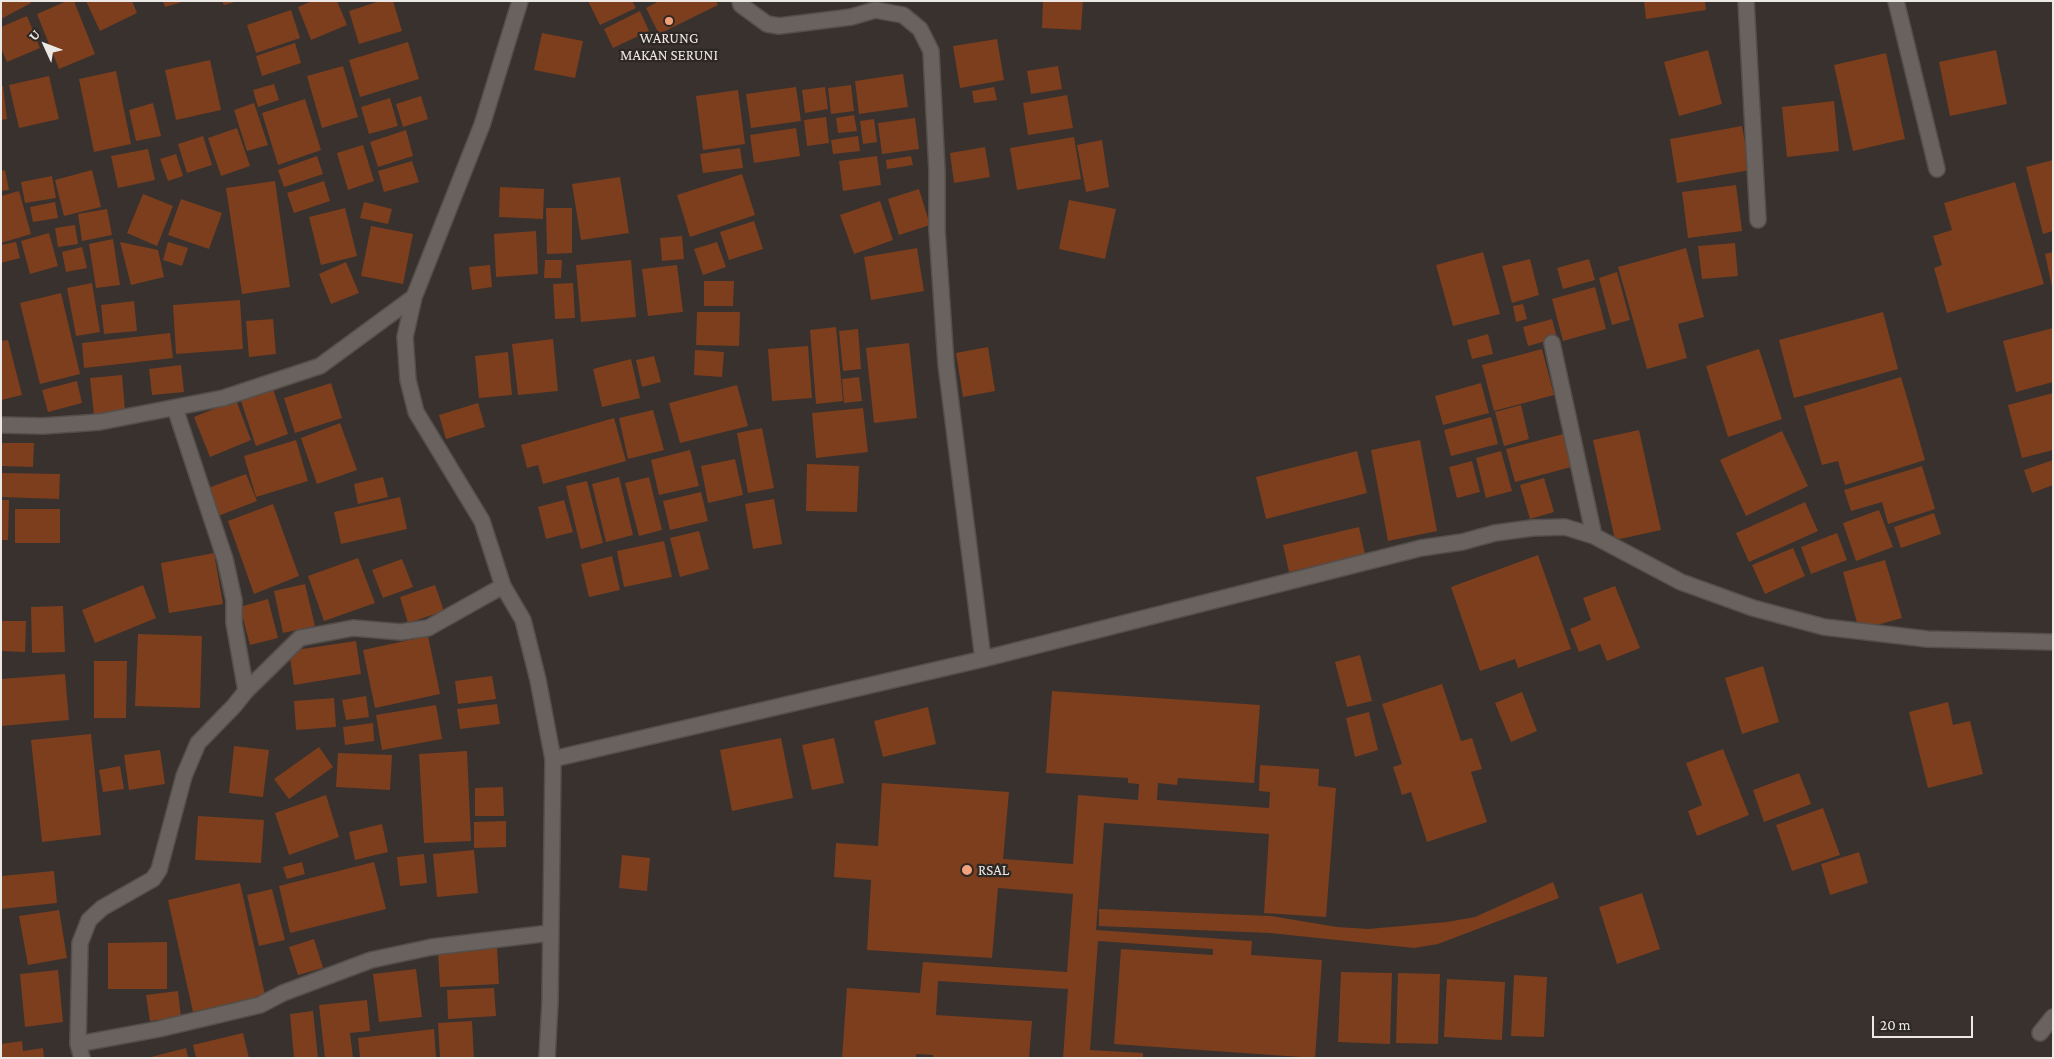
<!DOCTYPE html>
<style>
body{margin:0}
#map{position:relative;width:2054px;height:1059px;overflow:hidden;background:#38312e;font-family:"Crimson Pro",serif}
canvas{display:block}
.frame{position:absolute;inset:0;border:2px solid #ece8e6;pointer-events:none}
.north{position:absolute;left:20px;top:20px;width:50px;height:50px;-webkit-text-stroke:4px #2e2824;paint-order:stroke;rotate:313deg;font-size:14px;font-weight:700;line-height:20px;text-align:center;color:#ece8e6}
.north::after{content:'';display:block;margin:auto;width:18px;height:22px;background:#ece8e6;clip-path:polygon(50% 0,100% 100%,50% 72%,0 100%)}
.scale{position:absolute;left:1872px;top:1016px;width:101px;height:22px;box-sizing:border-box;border:2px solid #ece8e6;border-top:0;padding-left:6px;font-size:15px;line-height:18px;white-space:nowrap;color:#ece8e6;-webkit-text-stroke:4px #2e2824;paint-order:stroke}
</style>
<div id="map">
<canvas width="2054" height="1059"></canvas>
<div class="frame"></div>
<div class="north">U</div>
<div class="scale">20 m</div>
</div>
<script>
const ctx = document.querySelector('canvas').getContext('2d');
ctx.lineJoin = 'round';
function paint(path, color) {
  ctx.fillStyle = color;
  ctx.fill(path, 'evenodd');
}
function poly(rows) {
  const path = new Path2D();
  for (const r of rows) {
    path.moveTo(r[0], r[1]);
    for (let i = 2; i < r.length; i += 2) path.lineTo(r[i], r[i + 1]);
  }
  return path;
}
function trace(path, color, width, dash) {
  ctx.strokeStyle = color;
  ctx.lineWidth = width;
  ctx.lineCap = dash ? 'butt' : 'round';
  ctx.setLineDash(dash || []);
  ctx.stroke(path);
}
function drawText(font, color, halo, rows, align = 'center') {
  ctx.font = font + ' "Crimson Pro",serif';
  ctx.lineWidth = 4.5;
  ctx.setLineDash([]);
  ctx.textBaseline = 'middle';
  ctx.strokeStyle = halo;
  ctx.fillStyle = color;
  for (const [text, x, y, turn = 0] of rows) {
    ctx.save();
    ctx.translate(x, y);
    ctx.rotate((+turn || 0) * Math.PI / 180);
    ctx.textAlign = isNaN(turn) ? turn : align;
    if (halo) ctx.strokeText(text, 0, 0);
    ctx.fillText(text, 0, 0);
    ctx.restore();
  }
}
const building = poly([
 [1,1,30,1,31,3,1,19],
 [67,1,74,1,95,54,59,69,37,14],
 [86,1,132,1,137,13,100,31],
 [163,1,182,1,182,2,165,7],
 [222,1,235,1,235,2,224,5],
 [312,1,337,1,347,25,311,40,298,7],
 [380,1,393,1,402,31,359,44,349,11],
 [588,1,632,1,636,8,600,25],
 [659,1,716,1,718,5,659,34,646,8],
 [1043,1,1083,1,1081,30,1042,28],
 [1644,1,1705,1,1706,10,1646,19],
 [291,10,300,38,256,53,247,25],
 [640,11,649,31,613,48,604,29],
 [27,16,40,48,7,62,1,48,1,27],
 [542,33,583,41,575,78,534,70],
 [997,39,1004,80,960,88,953,46],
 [408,42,419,79,360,97,349,60],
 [295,43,301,63,262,76,256,56],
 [1708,50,1722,104,1679,116,1664,62],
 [1996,50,2007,104,1950,116,1939,62],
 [1886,53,1905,139,1853,151,1834,65],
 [210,60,221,110,176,120,165,70],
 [343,66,358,117,322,128,307,76],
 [1058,66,1062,89,1031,94,1027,71],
 [116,71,131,144,94,152,79,79],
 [903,74,908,107,859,114,855,81],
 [49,76,59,119,19,128,9,85],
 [274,84,279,100,258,107,253,90],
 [851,85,854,111,831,114,828,88],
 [1,86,3,86,7,119,1,120],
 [796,87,801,121,751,128,746,94],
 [825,87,828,109,805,113,802,90],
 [994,87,997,100,974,103,972,91],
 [738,90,745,144,703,150,696,96],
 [1067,95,1073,128,1028,135,1023,103],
 [421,96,428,119,403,127,396,104],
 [390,98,398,126,369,134,361,107],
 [305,99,321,150,278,165,262,113],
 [1834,101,1839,151,1787,157,1782,107],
 [153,103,161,136,136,141,129,110],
 [254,103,268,145,247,151,234,110],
 [854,115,857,131,838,133,836,118],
 [826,117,829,143,807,146,804,120],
 [915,118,919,149,882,154,878,123],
 [874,119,877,142,863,144,860,121],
 [1742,126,1750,170,1677,183,1670,139],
 [237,128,250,166,221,176,208,138],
 [796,128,800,156,754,163,750,135],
 [406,130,413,156,378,167,370,142],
 [203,136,212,165,187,173,178,144],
 [858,136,860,151,833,154,831,140],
 [1074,137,1081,179,1017,190,1010,148],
 [1102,140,1109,187,1086,192,1077,145],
 [363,145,374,181,348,190,337,153],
 [985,147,990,177,954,183,950,153],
 [740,148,743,168,703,173,700,154],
 [148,149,155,180,118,188,111,156],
 [176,154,183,176,168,181,160,159],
 [317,156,323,174,284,187,278,170],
 [877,156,881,185,843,191,839,161],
 [911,156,913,165,887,169,886,160],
 [2053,160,2053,231,2043,234,2026,167],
 [412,161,419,182,384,192,378,171],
 [5,170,9,190,1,191,1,171],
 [92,170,101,207,64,216,55,180],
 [742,174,755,215,690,237,677,195],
 [52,176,56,198,25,203,21,182],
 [620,177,629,233,581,240,572,184],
 [275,181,290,287,242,294,226,188],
 [324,181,330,201,294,213,287,193],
 [2015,182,2044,284,1947,313,1934,268,1942,265,1933,236,1952,230,1944,203],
 [1736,185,1742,231,1688,238,1682,192],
 [500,187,544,189,543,219,499,217],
 [919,189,930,225,899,235,888,199],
 [19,191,31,234,1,243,1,196],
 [143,194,173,206,157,246,127,233],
 [181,199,222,213,209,249,168,235],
 [1069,200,1116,209,1105,259,1059,249],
 [880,201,893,240,854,254,840,215],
 [55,202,58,218,33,222,30,207],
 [364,202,392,209,388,224,360,218],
 [345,208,357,256,321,265,309,217],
 [546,208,572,208,572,253,547,254],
 [107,209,112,235,82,241,78,214],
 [754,221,763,249,729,260,720,232],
 [75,225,78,244,58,247,55,228],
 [371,226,413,234,403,284,361,276],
 [536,231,538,274,496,277,494,234],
 [49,233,58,266,30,274,21,241],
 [682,236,684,259,662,261,660,238],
 [113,239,120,285,96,288,89,244],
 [16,242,20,258,1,263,1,245],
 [120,242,158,250,164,277,131,285],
 [168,242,188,248,182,266,163,260],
 [717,242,726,267,703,275,694,249],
 [1735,243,1738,276,1702,279,1698,246],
 [82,247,87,268,66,272,62,252],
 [917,248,924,291,871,300,864,257],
 [1686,248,1704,317,1678,324,1687,358,1647,369,1618,267],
 [1483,252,1500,314,1453,326,1436,265],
 [2053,252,2053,287,2052,287,2045,254],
 [1530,259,1539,295,1512,303,1502,266],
 [1589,259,1595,280,1563,289,1557,268],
 [545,260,562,260,561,278,544,278],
 [631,260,636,317,581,322,576,265],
 [346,262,359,293,331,304,319,274],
 [490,265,492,287,472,290,469,267],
 [677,265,683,312,648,316,642,269],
 [1617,272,1630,320,1612,325,1599,278],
 [704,281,734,281,733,306,704,306],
 [92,283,100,332,76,336,67,288],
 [573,283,575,318,555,319,553,284],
 [1595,287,1606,329,1563,341,1552,299],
 [61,293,80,374,40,384,20,303],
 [240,300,243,349,176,354,173,305],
 [134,301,137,331,104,334,101,305],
 [1523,304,1527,319,1516,322,1513,306],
 [697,312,740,312,739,346,696,345],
 [1883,312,1898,369,1794,398,1779,340],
 [273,319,276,354,249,357,246,321],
 [1552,319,1557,338,1528,346,1523,327],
 [836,327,843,401,816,404,810,330],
 [2053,328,2053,382,2016,392,2003,341],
 [858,329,861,369,843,371,839,331],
 [170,333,173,358,84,368,82,343],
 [1488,334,1493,354,1472,359,1467,340],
 [553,339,558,391,518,395,512,344],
 [8,340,22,395,1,400,1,341],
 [909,343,917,418,874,423,866,348],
 [808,346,812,398,772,401,768,349],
 [988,347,995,391,963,397,956,353],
 [1542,349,1554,395,1494,411,1482,365],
 [1759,349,1782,419,1728,437,1706,366],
 [695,350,724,352,722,377,694,375],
 [508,352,512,395,479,398,475,356],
 [654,356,661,382,642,387,636,360],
 [631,359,640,398,602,407,593,369],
 [181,365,184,392,152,395,149,369],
 [122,375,125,411,94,415,90,378],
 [859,377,862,401,844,403,842,379],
 [1901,377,1925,460,1845,485,1838,461,1822,465,1804,406],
 [77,381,82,403,48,412,42,390],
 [331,383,342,418,295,433,284,398],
 [1481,383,1489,413,1443,425,1435,396],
 [737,385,748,426,680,443,669,403],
 [272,386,288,434,256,446,240,398],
 [2053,393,2053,450,2022,458,2008,405],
 [236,400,251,440,210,457,194,417],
 [478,403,485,427,446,439,439,415],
 [1521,405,1529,439,1504,446,1495,412],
 [863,408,868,452,816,458,812,413],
 [653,410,664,450,628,459,619,418],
 [1491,417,1498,444,1451,456,1444,430],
 [614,418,626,461,543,484,538,465,527,468,521,445],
 [340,423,357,470,317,484,301,438],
 [762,428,774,488,748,493,737,433],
 [1639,430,1661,530,1615,540,1593,440],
 [1782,431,1808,486,1746,516,1720,460],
 [1567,433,1575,466,1515,482,1506,449],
 [296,440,308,481,256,497,244,456],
 [1420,440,1437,531,1388,541,1371,450],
 [1,443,34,443,33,467,1,466],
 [690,450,699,486,659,495,651,460],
 [1357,451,1367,493,1266,519,1256,477],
 [1501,451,1512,491,1486,498,1476,458],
 [735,459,743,495,708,503,701,466],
 [2053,460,2053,485,2032,493,2024,470],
 [1472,461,1480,492,1457,498,1449,467],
 [807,464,859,466,857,512,806,511],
 [1922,466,1935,509,1888,524,1882,502,1851,511,1844,490],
 [1,473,60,474,59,499,1,497],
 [246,474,257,501,218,516,208,488],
 [383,477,388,497,358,504,354,484],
 [619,477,633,535,606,542,592,484],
 [649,477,662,530,639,536,625,483],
 [1544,478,1554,512,1530,519,1520,485],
 [587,481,603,543,581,549,566,486],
 [701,492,708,521,670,530,663,501],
 [400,497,407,529,341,544,334,512],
 [774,499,782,544,753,549,745,504],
 [1,500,9,500,8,540,1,540],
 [564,500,573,532,546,539,538,507],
 [1805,502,1818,531,1749,562,1736,533],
 [273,504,299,576,254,594,228,521],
 [15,509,60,509,60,543,15,543],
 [1879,510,1893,547,1856,561,1843,523],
 [1934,513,1941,534,1901,548,1894,527],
 [1359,527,1365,554,1289,572,1283,545],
 [699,531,709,569,680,577,670,538],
 [1837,533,1847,560,1811,574,1801,547],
 [664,541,672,577,624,587,617,551],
 [1793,548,1805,576,1765,594,1752,565],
 [214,553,223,604,169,613,161,563],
 [1538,555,1571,649,1518,668,1515,659,1480,671,1451,587],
 [612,556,620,590,589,597,581,564],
 [358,558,375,603,324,621,308,576],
 [402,559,413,587,383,598,372,570],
 [1885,560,1902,618,1859,630,1843,572],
 [305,584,315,626,283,633,274,591],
 [143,585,156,618,95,643,82,610],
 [435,585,444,611,408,623,400,597],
 [1615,586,1640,648,1607,661,1600,644,1579,652,1570,629,1591,620,1583,598],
 [268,599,278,638,250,645,240,607],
 [63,606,65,652,32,653,31,607],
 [1,621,26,621,25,652,1,651],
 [138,634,202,636,200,708,135,706],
 [428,636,440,694,375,708,363,650],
 [356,641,361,674,294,685,289,651],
 [1360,655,1372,701,1347,707,1335,662],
 [94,661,127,661,126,718,94,718],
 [1763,666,1779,722,1742,734,1725,678],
 [65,674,69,720,1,726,1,679],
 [492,676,496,699,458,704,455,681],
 [1442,684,1461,741,1472,738,1482,769,1471,772,1487,822,1427,842,1411,792,1402,795,1393,767,1402,764,1382,704],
 [1052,691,1260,705,1254,783,1178,778,1177,785,1158,783,1157,800,1269,808,1270,792,1259,791,1260,765,1319,769,1318,786,1336,788,1326,917,1264,913,1269,834,1104,823,1096,930,1252,941,1251,955,1322,960,1315,1058,1114,1044,1121,949,1213,955,1213,949,1098,941,1090,1050,1143,1053,1143,1058,1063,1058,1068,989,938,981,936,1015,1032,1021,1029,1058,933,1058,933,1055,916,1054,916,1058,842,1058,847,988,920,993,923,962,1067,972,1073,894,998,888,992,958,867,950,871,880,834,877,836,843,878,846,882,783,1009,792,1003,859,1073,864,1078,795,1138,800,1139,784,1128,783,1128,778,1046,773],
 [1522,692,1537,731,1511,742,1495,703],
 [366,696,369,717,346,720,342,700],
 [334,698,336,727,296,730,294,701],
 [1948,702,1953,725,1970,721,1983,774,1928,788,1909,712],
 [497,704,500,724,460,729,457,709],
 [436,705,442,739,382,750,376,715],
 [928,707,936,744,883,757,874,721],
 [1369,712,1378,750,1355,757,1346,718],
 [373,723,374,741,345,745,343,727],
 [91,734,101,835,42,842,31,740],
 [781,738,793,798,732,811,720,750],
 [834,738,844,783,812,790,802,745],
 [234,746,269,750,263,797,229,793],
 [319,747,333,767,289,799,274,779],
 [1723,749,1749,815,1697,836,1688,811,1702,805,1686,763],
 [160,750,165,784,129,790,124,755],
 [467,751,471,841,424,843,419,754],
 [338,753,392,755,390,790,336,787],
 [120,766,124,789,103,792,99,770],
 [1799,773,1811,804,1764,822,1753,790],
 [503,787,504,816,475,816,475,788],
 [326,795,339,837,289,855,275,813],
 [1823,808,1840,855,1792,871,1776,825],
 [198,816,264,820,261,863,195,860],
 [506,821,506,847,474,848,474,822],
 [382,824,388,852,355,860,349,832],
 [474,850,478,893,437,897,433,854],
 [1859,852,1868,883,1830,895,1821,864],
 [424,854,427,883,400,886,397,857],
 [622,855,650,858,647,891,619,888],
 [302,862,305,874,287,879,283,867],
 [374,862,386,909,290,933,279,886],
 [54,871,57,903,1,909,1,876],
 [1553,882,1559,898,1438,944,1414,948,1270,933,1099,926,1099,909,1271,916,1337,927,1368,929,1447,922,1475,917],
 [240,883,265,995,193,1012,168,900],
 [272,889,285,940,259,946,247,895],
 [1642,893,1660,949,1617,964,1599,907],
 [59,910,67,958,28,965,19,916],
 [314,939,323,968,298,975,289,947],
 [167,942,167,989,108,989,108,943],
 [497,948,499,984,440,987,438,951],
 [416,969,422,1017,379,1022,373,974],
 [58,970,63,1022,25,1027,20,974],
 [1341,972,1392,973,1390,1044,1338,1042],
 [1398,973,1440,974,1438,1044,1396,1043],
 [1514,975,1547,977,1544,1037,1511,1036],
 [1447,979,1505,982,1502,1040,1444,1037],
 [494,988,496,1016,448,1019,447,990],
 [178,991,181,1017,150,1021,146,995],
 [367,1000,370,1031,350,1033,353,1058,325,1058,319,1005],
 [313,1011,318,1058,294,1058,290,1014],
 [472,1021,474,1058,440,1058,438,1023],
 [434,1029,436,1058,360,1058,358,1038],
 [243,1033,249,1058,196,1058,193,1045],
 [22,1041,23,1051,43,1048,44,1058,1,1058,1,1044],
 [186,1048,188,1058,151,1058,151,1057]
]);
const minor = poly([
 [520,1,482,125,414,297,405,337,408,380,416,412,482,521,503,586,523,620,538,680,553,759,550,1002,547,1058],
 [740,1,741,5,767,24,779,26,851,17,875,10,903,15,920,29,931,51,937,171,937,230,946,364,983,659],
 [1746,1,1758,220],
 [1896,1,1937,169],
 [1552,343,1594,536],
 [175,408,225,559,234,600,234,623,246,691],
 [1,425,43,426,100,422,223,398,320,366,414,297],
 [553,759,983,659,1421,548,1462,542,1495,533,1532,528,1565,527,1594,536,1681,582,1753,608,1824,627,1927,639,2053,642],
 [2040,1033,2053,1017],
 [78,1044,159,1029,260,1005,283,993,371,960,432,947,550,933],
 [82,1058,78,1044,80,943,89,920,102,908,153,879,159,870,184,776,198,743,234,706,246,691,300,638,353,628,401,632,428,628,503,586]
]);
const markers = [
 [669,21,5,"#f1a27b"],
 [967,870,6,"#f1a27b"]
];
const poiNames = [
 ["WARUNG",669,38],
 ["MAKAN SERUNI",669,55],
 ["RSAL",978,870,"left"]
];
paint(building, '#7c3e1d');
trace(minor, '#554f4c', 18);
trace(minor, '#6a625e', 15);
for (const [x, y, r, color] of markers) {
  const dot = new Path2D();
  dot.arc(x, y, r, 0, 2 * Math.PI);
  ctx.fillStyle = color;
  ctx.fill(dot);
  trace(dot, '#2e2824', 2);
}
drawText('15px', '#ece8e6', '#2e2824', poiNames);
</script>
